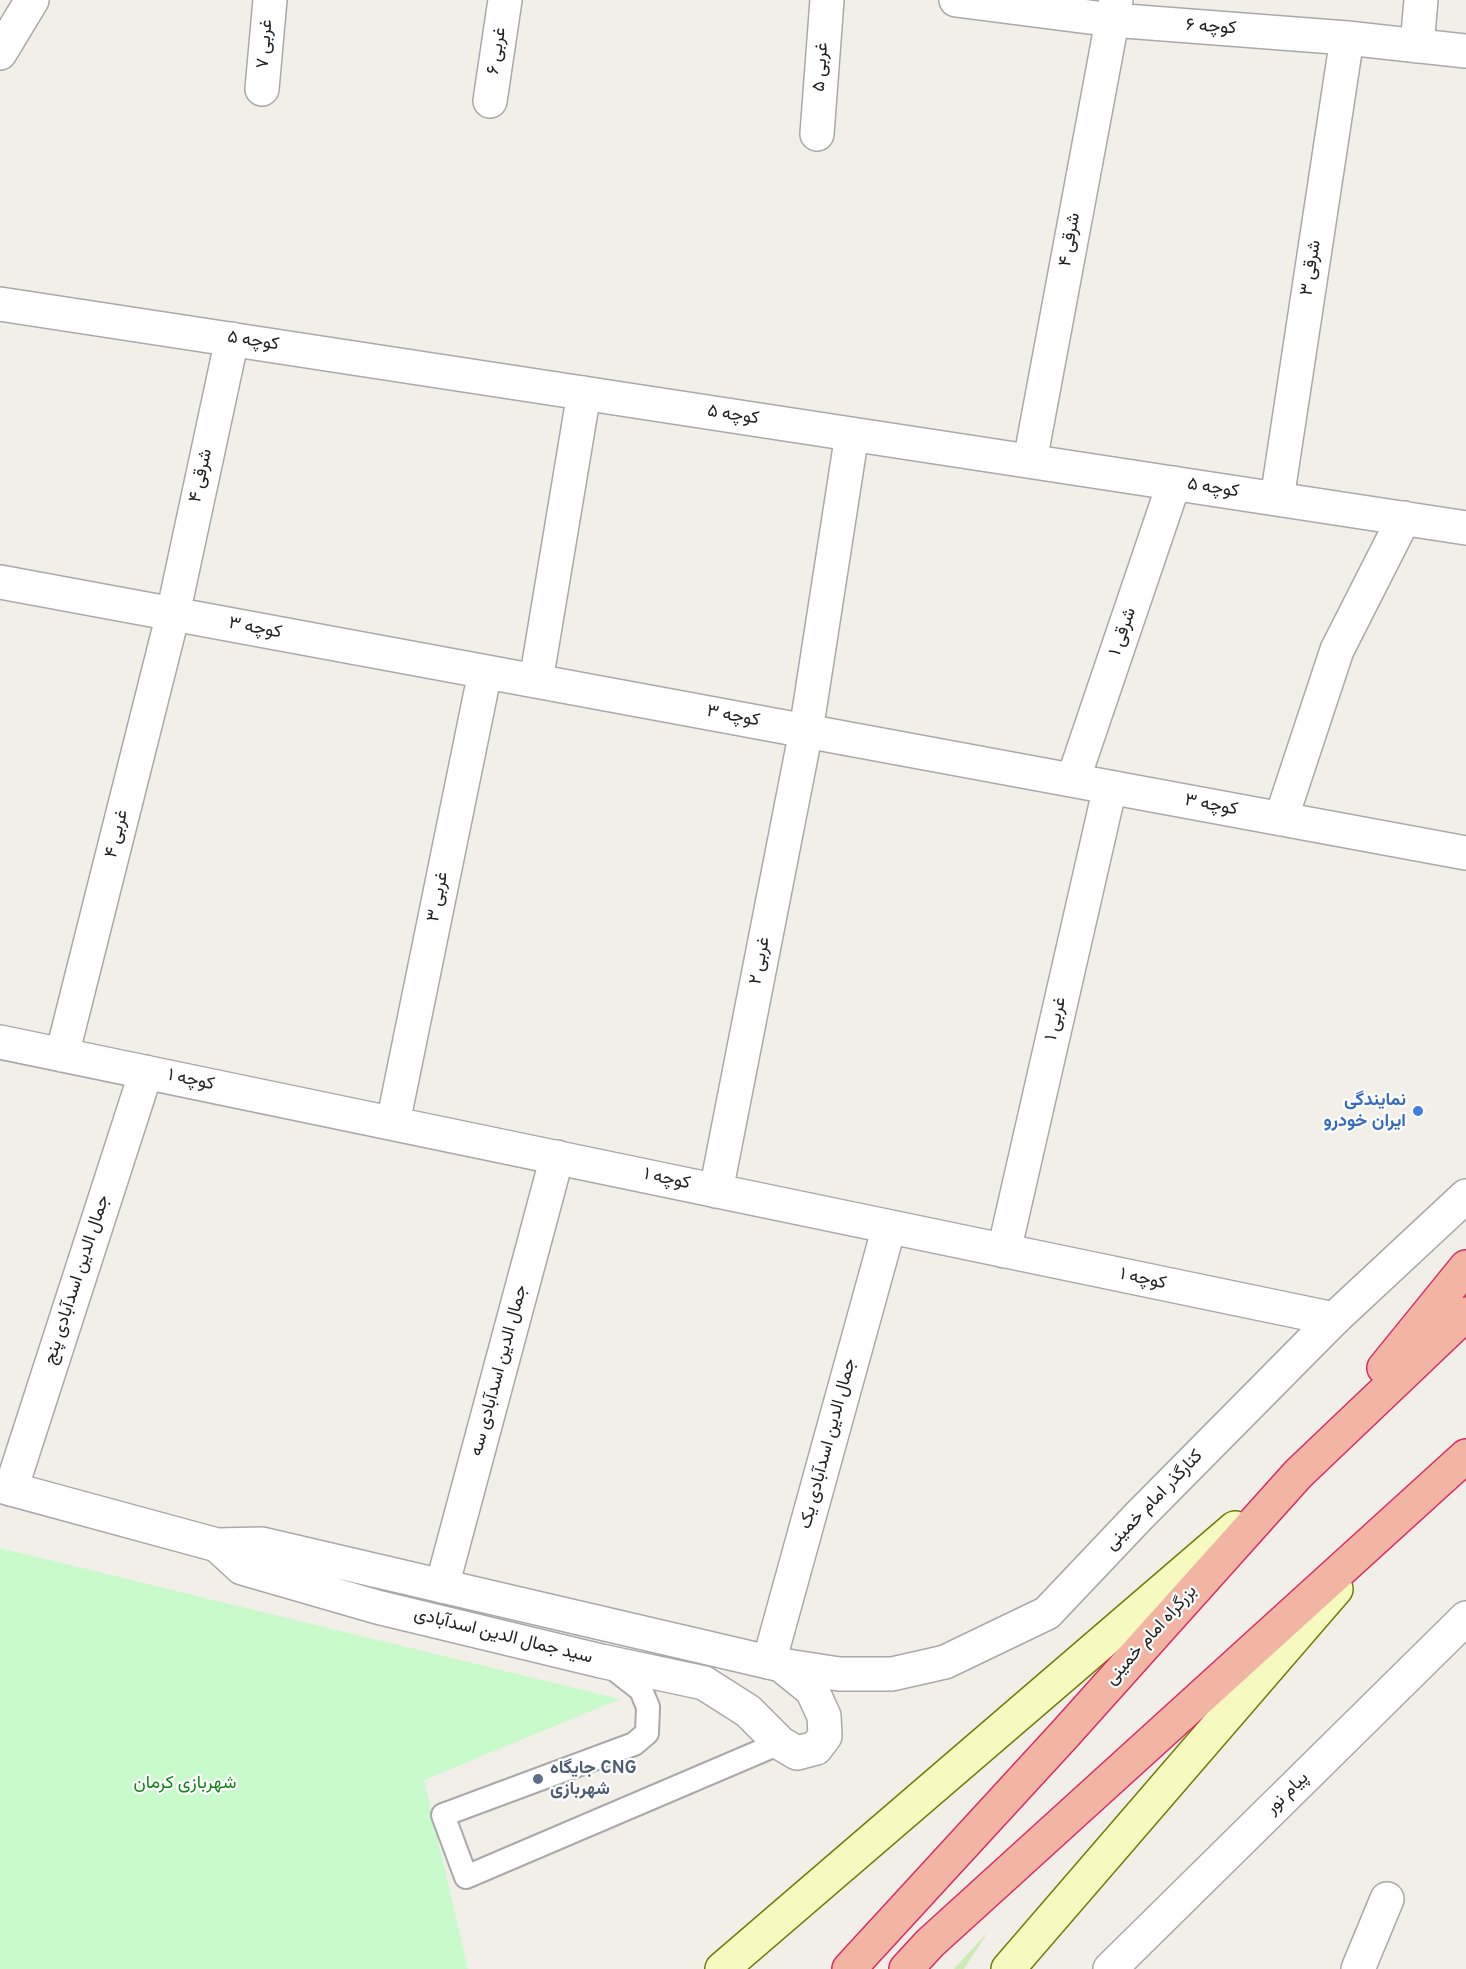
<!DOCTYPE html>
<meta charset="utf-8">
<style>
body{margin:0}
canvas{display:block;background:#f2efe9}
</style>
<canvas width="1466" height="1969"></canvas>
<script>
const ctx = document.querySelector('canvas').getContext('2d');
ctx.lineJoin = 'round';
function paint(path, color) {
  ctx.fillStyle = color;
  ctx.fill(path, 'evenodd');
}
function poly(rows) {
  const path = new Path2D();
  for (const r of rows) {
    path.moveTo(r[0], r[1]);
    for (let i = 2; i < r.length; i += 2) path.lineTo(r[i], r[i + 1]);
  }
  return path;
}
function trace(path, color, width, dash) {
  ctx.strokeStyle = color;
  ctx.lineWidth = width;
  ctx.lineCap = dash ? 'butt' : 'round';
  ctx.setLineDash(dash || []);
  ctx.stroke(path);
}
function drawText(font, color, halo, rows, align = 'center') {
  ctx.font = font + ' Overpass,Vazirmatn,sans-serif';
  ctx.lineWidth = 4.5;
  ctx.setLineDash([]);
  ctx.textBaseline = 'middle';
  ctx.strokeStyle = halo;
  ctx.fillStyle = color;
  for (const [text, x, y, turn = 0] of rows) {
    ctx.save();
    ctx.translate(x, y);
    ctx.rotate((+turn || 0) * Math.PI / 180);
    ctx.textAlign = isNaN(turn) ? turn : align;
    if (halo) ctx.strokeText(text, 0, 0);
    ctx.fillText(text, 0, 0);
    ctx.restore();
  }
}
const grass = poly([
 [988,1932,964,1969,954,1969]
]);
const park = poly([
 [0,1548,620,1699,424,1780,468,1969,0,1969]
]);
const service = poly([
 [613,1668,641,1690,648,1707,647,1733,634,1744,443,1815,466,1877,780,1743]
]);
const minor = poly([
 [956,0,1112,20,1347,38,1466,51],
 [1417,46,1421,0],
 [0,53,32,0],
 [262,89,270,0],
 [490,101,505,0],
 [817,134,827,0],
 [0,304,1466,528],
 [1030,461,1116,0],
 [1277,499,1347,38],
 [0,582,1466,853],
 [536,681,584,393],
 [1073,780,1174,483],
 [1281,819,1337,650,1404,518],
 [0,1042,1334,1319],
 [62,1055,173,614,232,339],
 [393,1123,485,672],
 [716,1191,806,731,852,434],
 [1004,1251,1110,787],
 [11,1489,146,1072],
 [442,1586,557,1157],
 [769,1662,889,1227],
 [1358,1969,1387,1899]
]);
const tertiary = poly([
 [0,1486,217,1545,262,1544,781,1665,839,1674,892,1674,945,1662,1047,1613,1138,1517,1334,1319,1466,1196],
 [217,1545,242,1568,377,1607,601,1661,704,1683,748,1711,780,1743,797,1753,816,1748,825,1736,824,1716,812,1690,781,1665],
 [1110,1969,1466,1618]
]);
const secondary = poly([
 [722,1969,1235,1528],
 [1008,1969,1336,1589]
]);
const trunk = poly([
 [1384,1368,1466,1267],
 [849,1969,1064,1735,1298,1474,1466,1314],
 [906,1969,930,1943,1466,1456]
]);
const markers = [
 [1418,1111,6,"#3f7fe0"],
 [538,1779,6,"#5c6f8a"]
];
const streetNames = [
 ["کوچه ۶",1211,28,4],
 ["غربی ۷",266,44,-85],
 ["غربی ۶",498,51,-81],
 ["غربی ۵",822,67,-86],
 ["شرقی ۴",1071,240,-80],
 ["شرقی ۳",1312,268,-81],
 ["کوچه ۵",253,342,9],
 ["کوچه ۵",733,416,9],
 ["شرقی ۴",202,476,-78],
 ["کوچه ۵",1213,489,9],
 ["کوچه ۳",255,629,11],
 ["شرقی ۱",1124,632,-71],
 ["کوچه ۳",733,717,11],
 ["کوچه ۳",1211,806,11],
 ["غربی ۴",118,834,-76],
 ["غربی ۳",439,897,-79],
 ["غربی ۲",761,961,-79],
 ["غربی ۱",1057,1019,-77],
 ["کوچه ۱",191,1081,12],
 ["کوچه ۱",667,1180,12],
 ["جمال الدین اسدآبادی پنج",78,1280,-72],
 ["کوچه ۱",1143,1280,12],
 ["جمال الدین اسدآبادی سه",500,1371,-75],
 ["جمال الدین اسدآبادی یک",829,1444,-75],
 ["کنارگذر امام خمینی",1155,1501,-46],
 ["بزرگراه امام خمینی",1152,1636,-48],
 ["سید جمال الدین اسدآبادی",503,1637,14],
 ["پیام نور",1288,1794,-45]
];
const shopNames = [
 ["نمایندگی",1406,1101],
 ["ایران خودرو",1406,1122]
];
const serviceNames = [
 ["جایگاه CNG",550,1769],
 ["شهربازی",550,1790]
];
const parkNames = [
 ["شهربازی کرمان",185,1784]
];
paint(grass, '#cdebb0');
paint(park, '#c8facc');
trace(service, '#a9a9a9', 26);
trace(minor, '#a9a9a9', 36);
trace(tertiary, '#a9a9a9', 36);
trace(secondary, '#707d05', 36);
trace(trunk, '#dc2a67', 36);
trace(service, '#fff', 22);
trace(minor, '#fff', 33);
trace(tertiary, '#fff', 33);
trace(secondary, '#f7fabf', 33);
trace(trunk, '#f2b4a3', 33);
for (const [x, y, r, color] of markers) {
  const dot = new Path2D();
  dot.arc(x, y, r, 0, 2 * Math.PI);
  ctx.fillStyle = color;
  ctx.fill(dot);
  trace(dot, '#fff', 2);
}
drawText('18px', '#222', '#fff', streetNames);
drawText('bold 18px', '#366cbe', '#fff', shopNames, 'right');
drawText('bold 18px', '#4e5e75', '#fff', serviceNames, 'left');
drawText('18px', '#0c8416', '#fff', parkNames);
</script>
